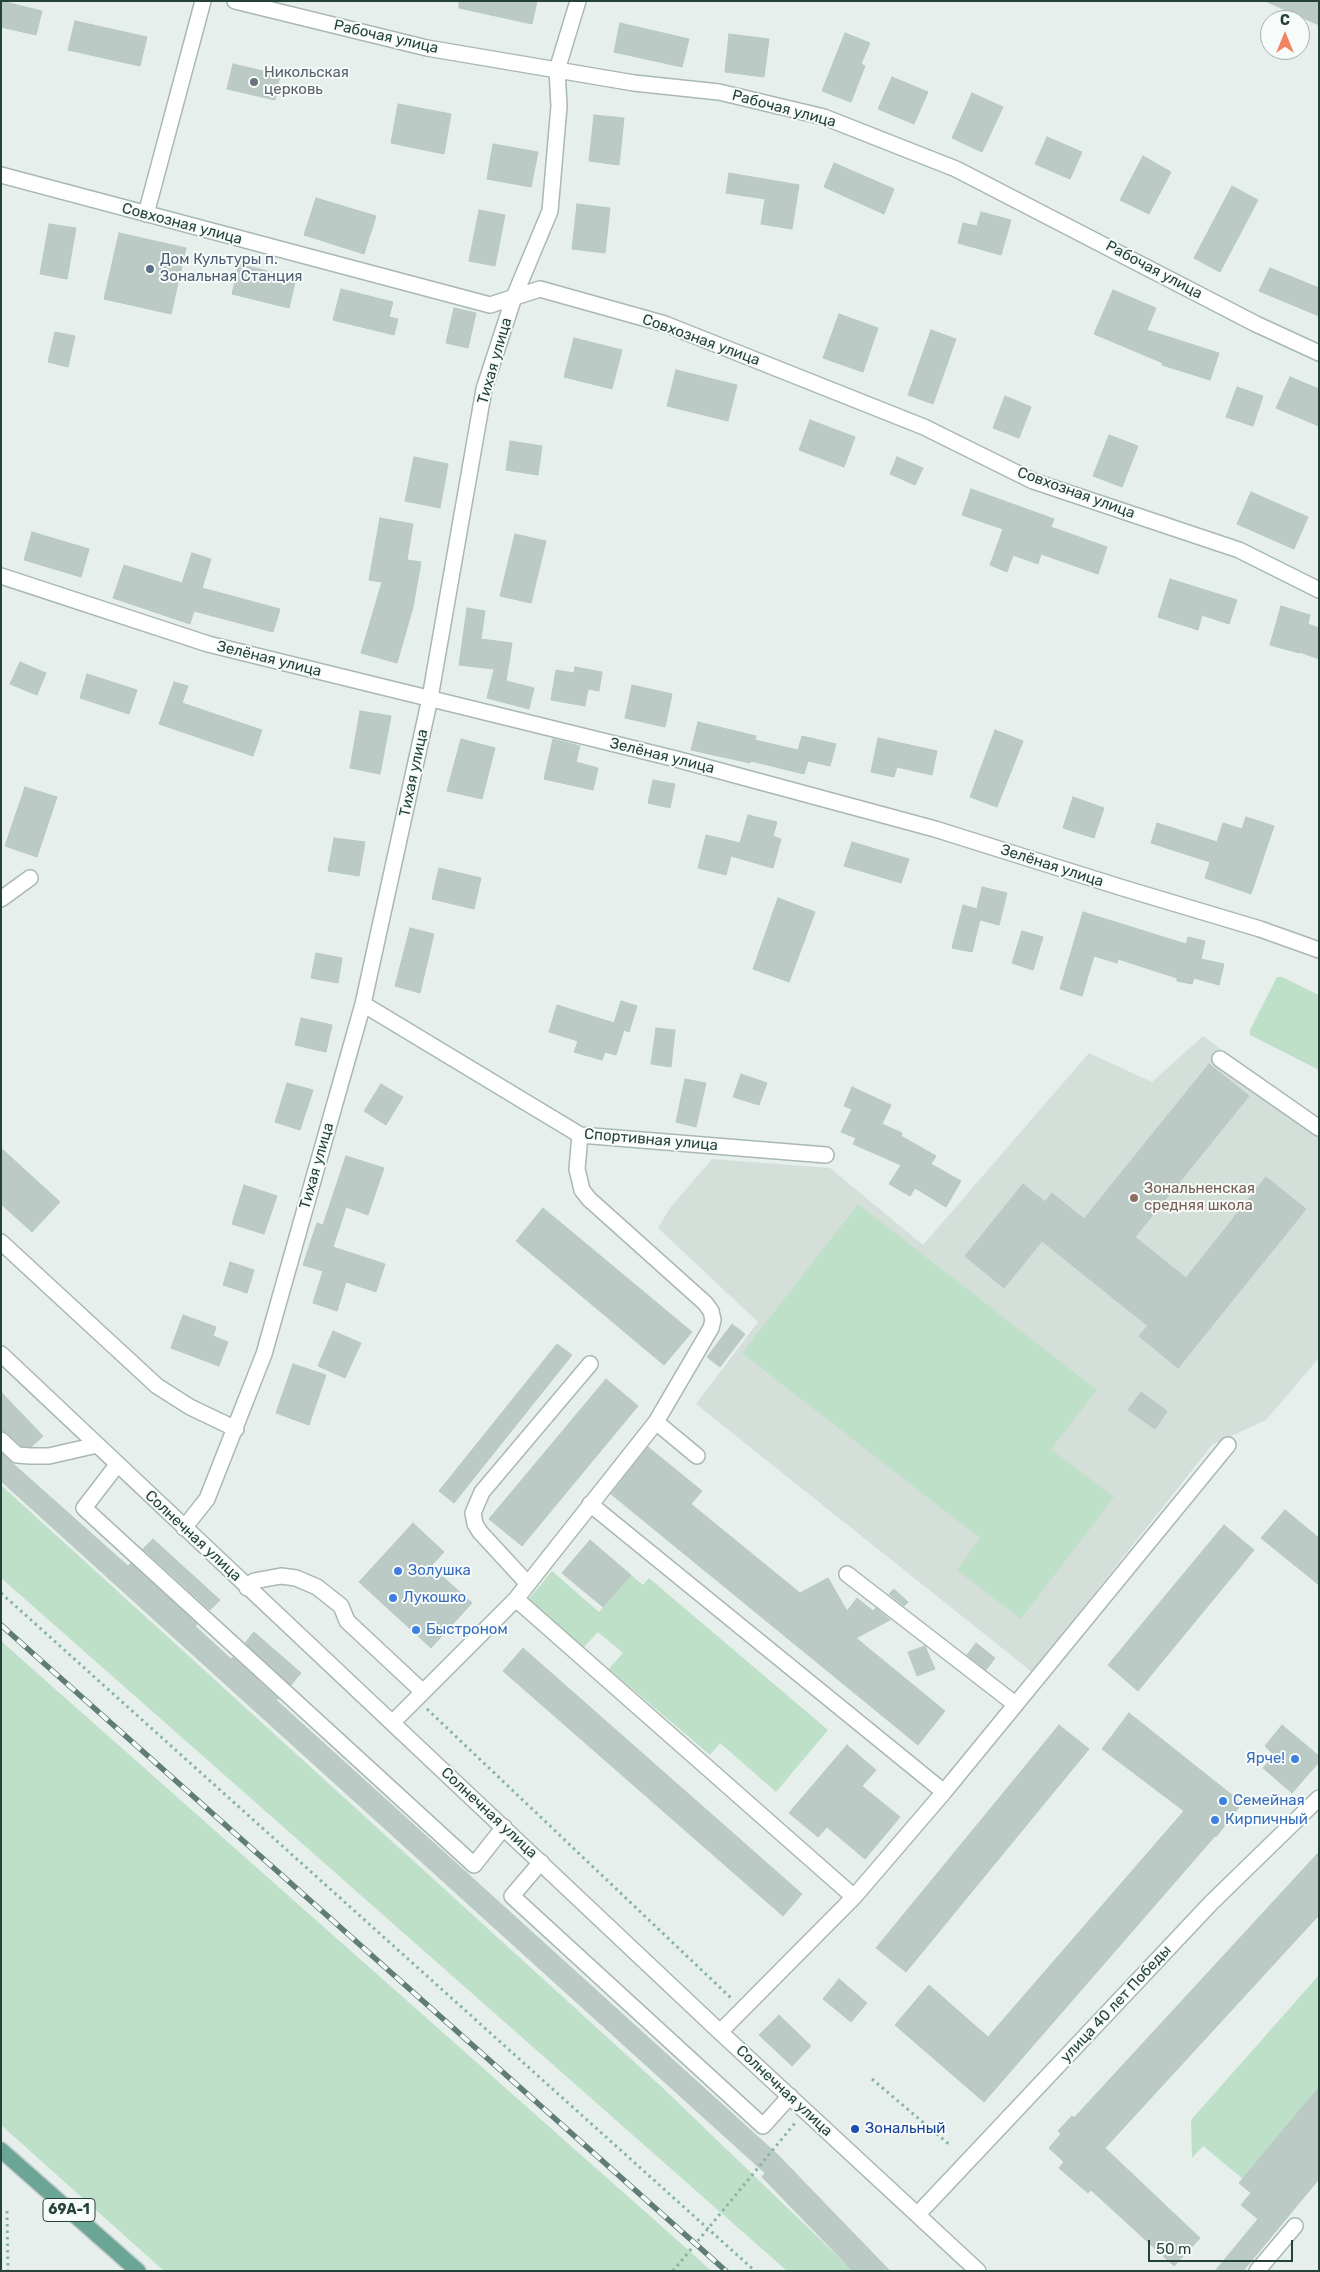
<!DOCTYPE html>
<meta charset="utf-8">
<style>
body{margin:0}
#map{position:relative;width:1320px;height:2272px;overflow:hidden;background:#e6efeb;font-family:Rubik,sans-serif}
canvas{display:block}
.frame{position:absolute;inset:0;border:2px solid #24423a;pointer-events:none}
.north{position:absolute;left:1260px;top:10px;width:50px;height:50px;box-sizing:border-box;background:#f7fbf9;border:1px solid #a3b1ad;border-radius:50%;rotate:0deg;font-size:14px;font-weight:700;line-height:20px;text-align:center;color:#24423a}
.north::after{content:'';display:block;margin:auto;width:18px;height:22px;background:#f4845f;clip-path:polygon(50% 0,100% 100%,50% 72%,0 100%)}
.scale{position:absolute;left:1148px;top:2240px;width:145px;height:22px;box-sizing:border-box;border:2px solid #24423a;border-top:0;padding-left:6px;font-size:15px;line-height:18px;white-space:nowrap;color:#24423a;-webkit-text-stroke:4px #f7fbf9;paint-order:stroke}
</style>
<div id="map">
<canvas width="1320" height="2272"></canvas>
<div class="frame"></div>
<div class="north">С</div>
<div class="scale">50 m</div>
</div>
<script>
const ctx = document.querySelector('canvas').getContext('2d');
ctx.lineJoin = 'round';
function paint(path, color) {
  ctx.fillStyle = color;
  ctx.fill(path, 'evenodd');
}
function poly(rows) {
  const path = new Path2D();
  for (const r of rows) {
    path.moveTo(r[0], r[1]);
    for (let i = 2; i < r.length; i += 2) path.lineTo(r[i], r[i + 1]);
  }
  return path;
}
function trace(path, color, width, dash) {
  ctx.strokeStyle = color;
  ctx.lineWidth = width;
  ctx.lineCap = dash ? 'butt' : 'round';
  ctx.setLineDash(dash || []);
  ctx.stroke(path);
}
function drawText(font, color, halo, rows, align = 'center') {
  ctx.font = font + ' Rubik,sans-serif';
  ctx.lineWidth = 4;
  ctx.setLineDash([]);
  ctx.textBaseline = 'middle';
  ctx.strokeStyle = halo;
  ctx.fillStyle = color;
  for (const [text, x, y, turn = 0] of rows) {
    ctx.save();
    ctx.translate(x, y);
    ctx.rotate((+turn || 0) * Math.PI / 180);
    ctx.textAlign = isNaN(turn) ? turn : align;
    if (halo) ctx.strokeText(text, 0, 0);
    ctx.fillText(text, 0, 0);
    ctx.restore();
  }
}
const built = poly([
 [1203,1036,1319,1121,1319,1358,1266,1420,1212,1445,1032,1672,696,1404,758,1322,658,1228,670,1208,712,1159,830,1168,923,1245,1089,1053,1152,1082]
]);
const green = poly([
 [1277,977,1282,977,1319,995,1319,1070,1250,1035,1250,1030],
 [858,1204,1097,1390,1051,1449,1114,1497,1021,1619,957,1570,980,1538,742,1353],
 [1,1485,665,2090,853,2271,787,2271,1,1578],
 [552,1571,599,1612,631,1575,643,1585,649,1578,828,1730,776,1792,720,1743,710,1755,609,1669,623,1653,598,1632,583,1648,527,1601],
 [1,1641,694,2255,711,2271,164,2271,1,2125],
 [1319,1975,1319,2087,1243,2179,1203,2146,1192,2158,1191,2120]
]);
const building = poly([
 [1,1,42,11,36,35,1,27,1,1],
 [459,1,537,1,532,24,459,8,459,1],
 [1265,1,1319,1,1319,25,1265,1],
 [75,21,147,37,140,66,68,50,75,21],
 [620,23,689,39,682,67,614,52,620,23],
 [845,33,870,43,861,64,865,66,851,102,822,91,845,33],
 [729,34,769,39,764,77,725,72,729,34],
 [233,64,280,75,275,100,227,89,233,64],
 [892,77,928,92,914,124,878,109,892,77],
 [972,93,1003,107,982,152,952,138,972,93],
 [398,104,451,114,444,154,391,143,398,104],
 [594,115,624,118,619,165,589,161,594,115],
 [1047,137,1082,152,1070,179,1035,164,1047,137],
 [493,144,538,152,531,187,487,179,493,144],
 [1143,156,1171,172,1149,214,1120,200,1143,156],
 [834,163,894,189,884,214,824,187,834,163],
 [729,173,799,185,792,229,761,224,765,199,726,193,729,173],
 [1232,186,1258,200,1220,272,1194,258,1232,186],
 [316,198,376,216,364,254,304,235,316,198],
 [577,204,610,208,605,253,572,249,577,204],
 [479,210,505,215,495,266,469,261,479,210],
 [981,212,1011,220,1001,255,958,243,963,223,977,226,981,212],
 [49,224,76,228,67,279,40,274,49,224],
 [119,233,186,248,171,314,104,299,119,233],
 [239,264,296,278,289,308,232,294,239,264],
 [1270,268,1319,288,1319,316,1259,291,1270,268],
 [341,289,393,302,389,317,398,319,394,335,333,320,341,289],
 [1113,290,1156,308,1147,330,1219,353,1210,380,1162,365,1163,363,1094,334,1113,290],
 [454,308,476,313,468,348,446,343,454,308],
 [839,314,878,328,863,372,823,358,839,314],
 [931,330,956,339,933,404,908,395,931,330],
 [55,332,75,336,68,367,48,362,55,332],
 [574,338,622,350,612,389,564,377,574,338],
 [676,370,737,385,728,421,667,406,676,370],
 [1290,377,1319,389,1319,426,1276,408,1290,377],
 [1237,387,1263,396,1253,426,1226,417,1237,387],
 [1005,396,1031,407,1019,438,993,428,1005,396],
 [810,420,855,437,844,467,799,450,810,420],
 [1109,435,1138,446,1122,487,1093,476,1109,435],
 [510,441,542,446,538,475,506,470,510,441],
 [414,457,448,464,440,508,405,501,414,457],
 [897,457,923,468,915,485,890,474,897,457],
 [971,489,1054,519,1051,527,1107,547,1098,574,1041,554,1038,564,1013,555,1007,572,990,565,1003,529,962,515,971,489],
 [1251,492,1308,517,1294,549,1237,524,1251,492],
 [380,518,413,524,407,560,421,562,413,607,397,663,361,653,382,582,369,580,380,518],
 [32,532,89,549,81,577,24,560,32,532],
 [515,534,546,541,531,603,500,596,515,534],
 [192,553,211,559,202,588,280,609,273,632,194,611,190,624,113,598,124,565,182,583,192,553],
 [1170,579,1237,600,1229,624,1202,615,1198,630,1158,617,1170,579],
 [1281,606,1310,615,1308,624,1319,628,1319,659,1300,652,1299,653,1270,645,1281,606],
 [467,608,485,611,481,639,512,643,506,681,534,688,529,709,487,698,494,669,459,665,467,608],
 [20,662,46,673,37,695,10,684,20,662],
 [575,667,602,672,599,691,588,689,585,706,551,700,556,670,574,673,575,667],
 [87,674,137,690,129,714,80,698,87,674],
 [174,682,188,686,182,703,262,730,253,756,159,724,174,682],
 [632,685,672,694,665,727,625,718,632,685],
 [360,711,391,716,380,774,350,768,360,711],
 [698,722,756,736,755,740,798,750,802,736,836,744,830,766,808,761,804,774,751,761,750,763,691,750,698,722],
 [995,730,1023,741,997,807,970,797,995,730],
 [878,738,937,751,932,775,897,767,894,777,871,772,878,738],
 [461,739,495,748,482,799,447,791,461,739],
 [553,739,580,746,576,762,598,768,593,790,544,779,553,739],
 [653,780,675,784,670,808,648,803,653,780],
 [25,787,57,797,37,857,5,846,25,787],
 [1073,797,1104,808,1094,838,1063,828,1073,797],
 [748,815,777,822,773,836,781,839,773,868,731,856,726,875,698,868,706,835,740,843,748,815],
 [1246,817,1274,826,1251,894,1205,878,1210,862,1151,843,1157,823,1217,842,1223,823,1242,829,1246,817],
 [334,838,365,842,359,876,328,871,334,838],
 [852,842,909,859,901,883,844,866,852,842],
 [439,868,481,878,474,909,432,899,439,868],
 [982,887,1007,893,999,925,980,920,972,952,952,948,963,905,977,909,982,887],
 [778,898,815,912,789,982,753,969,778,898],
 [1083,912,1186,944,1188,937,1205,941,1201,959,1224,964,1219,985,1194,978,1192,984,1177,981,1177,978,1118,959,1117,963,1094,956,1082,996,1060,989,1083,912],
 [410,928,434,934,420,993,395,986,410,928],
 [1022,931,1043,937,1033,970,1012,963,1022,931],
 [316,953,342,958,338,983,311,978,316,953],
 [621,1001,637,1006,629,1032,624,1030,616,1055,605,1052,602,1060,574,1052,578,1041,549,1032,557,1005,614,1023,621,1001],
 [301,1018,332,1025,326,1052,295,1045,301,1018],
 [656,1028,675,1030,671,1067,651,1064,656,1028],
 [1209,1064,1249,1096,1135,1237,1186,1278,1266,1177,1306,1209,1178,1368,1139,1336,1148,1326,1042,1241,1004,1288,965,1256,1023,1184,1045,1202,1052,1193,1084,1219,1209,1064],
 [741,1074,767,1083,759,1105,733,1097,741,1074],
 [685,1079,706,1083,696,1127,676,1122,685,1079],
 [287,1083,313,1090,300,1130,275,1122,287,1083],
 [381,1084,403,1097,386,1125,364,1111,381,1084],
 [852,1087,891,1105,882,1124,902,1133,901,1136,936,1156,931,1164,961,1181,946,1207,915,1188,910,1196,889,1184,901,1165,853,1144,856,1138,841,1132,852,1109,844,1106,852,1087],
 [1,1148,60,1202,32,1232,1,1204,1,1148],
 [346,1156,384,1168,368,1215,346,1207,333,1247,385,1264,376,1292,346,1282,337,1311,313,1303,323,1271,303,1265,317,1223,323,1225,346,1156],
 [244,1185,277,1196,264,1234,232,1224,244,1185],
 [543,1208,692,1332,664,1365,516,1241,543,1208],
 [230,1262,254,1270,247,1293,223,1285,230,1262],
 [183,1315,216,1327,213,1336,228,1342,219,1366,171,1348,183,1315],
 [732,1324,745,1334,720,1367,707,1357,732,1324],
 [333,1331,361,1343,345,1378,318,1366,333,1331],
 [557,1344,572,1355,454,1503,439,1491,557,1344],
 [293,1364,326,1375,309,1425,276,1413,293,1364],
 [606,1379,638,1406,522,1546,489,1519,606,1379],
 [1,1392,43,1436,31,1447,21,1446,7,1433,1,1431,1,1392],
 [1141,1392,1167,1411,1155,1429,1128,1410,1141,1392],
 [648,1447,702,1491,691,1504,800,1593,828,1578,847,1611,857,1598,873,1611,876,1608,890,1620,856,1638,945,1711,918,1745,611,1494,648,1447],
 [1,1453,128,1566,131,1563,197,1624,195,1626,231,1659,233,1657,279,1699,275,1699,778,2155,890,2271,853,2271,762,2177,765,2173,1,1481,1,1453],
 [1285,1510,1319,1538,1319,1585,1261,1538,1285,1510],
 [413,1523,444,1552,431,1566,472,1603,431,1648,359,1582,413,1523],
 [1224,1525,1254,1550,1138,1691,1108,1665,1224,1525],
 [153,1539,220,1600,210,1610,143,1549,153,1539],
 [590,1540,631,1575,603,1607,562,1573,590,1540],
 [894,1589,908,1602,904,1606,889,1594,894,1589],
 [254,1632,301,1673,291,1685,245,1643,254,1632],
 [976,1643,995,1658,986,1670,967,1655,976,1643],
 [925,1646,935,1669,917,1676,908,1652,925,1646],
 [523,1648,802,1894,783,1916,503,1671,523,1648],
 [1129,1713,1242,1803,1216,1837,1215,1836,984,2102,895,2025,929,1985,988,2037,1184,1811,1102,1749,1129,1713],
 [1059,1725,1089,1749,906,1972,876,1948,1059,1725],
 [1282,1725,1319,1756,1319,1762,1292,1793,1263,1768,1274,1755,1265,1746,1282,1725],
 [847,1745,876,1770,862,1786,900,1817,865,1859,827,1827,818,1837,789,1813,847,1745],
 [1319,1852,1319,1915,1105,2148,1200,2238,1174,2266,1091,2190,1088,2193,1059,2168,1064,2162,1049,2148,1061,2134,1058,2131,1072,2116,1074,2118,1319,1852],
 [839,1979,867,2003,851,2022,823,1999,839,1979],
 [779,2015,811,2046,792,2066,759,2035,779,2015],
 [1319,2087,1319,2179,1243,2271,1215,2271,1258,2219,1241,2205,1251,2193,1239,2183,1319,2087]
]);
const path = poly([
 [1,1593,755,2271],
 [427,1709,731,1998],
 [872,2079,951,2146],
 [7,2211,8,2271],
 [673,2271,795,2123]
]);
const minor = poly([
 [235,1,427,48,634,83,719,92,824,117,956,169,1256,324,1319,353],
 [1,175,490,305,540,289,665,324,924,427,1033,481,1239,550,1319,590],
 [146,214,203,1],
 [1,576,208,644,676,759,935,829,1123,888,1260,929,1319,950],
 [1,899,30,878],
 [363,1004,580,1135,826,1155],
 [1220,1059,1319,1128],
 [580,1135,577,1169,582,1190,589,1199,705,1303,711,1311,713,1320,711,1328,656,1422],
 [1,1242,157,1386,190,1407,236,1429],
 [1,1354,720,2032,978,2271],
 [1,1440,17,1455,30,1456,49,1456,97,1445],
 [117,1465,84,1508,474,1865,504,1827],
 [590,1504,944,1792],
 [184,1528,207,1499,264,1354,363,1004,430,698,484,389,514,297,550,211,559,106,557,70,578,1],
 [847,1574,1015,1704],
 [528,1584,480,1532,475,1524,473,1513,482,1492,590,1364],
 [247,1588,254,1581,281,1576,296,1578,317,1587,341,1606,347,1621,423,1692],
 [516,1599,854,1897],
 [393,1722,516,1599,656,1422,697,1456],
 [541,1862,512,1896,763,2126,790,2096],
 [720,2032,854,1897,944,1792,1228,1445],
 [918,2214,1211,1903,1319,1798],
 [1257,2271,1295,2226]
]);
const major = poly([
 [1,2150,138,2271]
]);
const rail = poly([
 [1,1625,726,2271]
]);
const markers = [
 [254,82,5,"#6b7280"],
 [150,269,5,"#5c6f8a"],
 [1134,1198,5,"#8d6e63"],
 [398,1571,5,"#3f7fe0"],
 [393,1598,5,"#3f7fe0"],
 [416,1630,5,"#3f7fe0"],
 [1295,1759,5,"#3f7fe0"],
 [1223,1801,5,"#3f7fe0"],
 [1215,1820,5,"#3f7fe0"],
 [855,2129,5,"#1a4fb4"]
];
const shields = [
 [69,2210,52]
];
const shieldNames = [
 ["69А-1",69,2210]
];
const streetNames = [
 ["Рабочая улица",386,37,13],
 ["Рабочая улица",784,109,15],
 ["Совхозная улица",182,224,15],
 ["Рабочая улица",1154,270,28],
 ["Совхозная улица",701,340,20],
 ["Тихая улица",495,361,-74],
 ["Совхозная улица",1076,493,20],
 ["Зелёная улица",269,659,14],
 ["Зелёная улица",662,756,14],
 ["Тихая улица",414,773,-78],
 ["Зелёная улица",1052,866,18],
 ["Спортивная улица",651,1140,5],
 ["Тихая улица",317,1166,-74],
 ["Солнечная улица",193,1536,43],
 ["Солнечная улица",489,1813,43],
 ["улица 40 лет Победы",1116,2004,-47],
 ["Солнечная улица",784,2091,43]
];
const worshipNames = [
 ["Никольская",264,73],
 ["церковь",264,90]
];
const serviceNames = [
 ["Дом Культуры п.",160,260],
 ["Зональная Станция",160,277]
];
const educationNames = [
 ["Зональненская",1144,1189],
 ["средняя школа",1144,1206]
];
const shopNames = [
 ["Золушка",408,1571],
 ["Лукошко",403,1598],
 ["Быстроном",426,1630],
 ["Ярче!",1285,1759,"right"],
 ["Семейная",1233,1801],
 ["Кирпичный",1225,1820]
];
const transitNames = [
 ["Зональный",865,2129]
];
paint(built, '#d4dfda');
paint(green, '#bfe0c8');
paint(building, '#bbcac4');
trace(building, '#b8c9c2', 1);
trace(minor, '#a8b8b2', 18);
trace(major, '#c2cac8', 18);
trace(path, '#86b3a5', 3, [2.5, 4]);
trace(minor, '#fff', 15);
trace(major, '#6aa596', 15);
trace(rail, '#5f7d75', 5.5);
trace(rail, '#f7fbf9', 4, [11]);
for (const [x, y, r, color] of markers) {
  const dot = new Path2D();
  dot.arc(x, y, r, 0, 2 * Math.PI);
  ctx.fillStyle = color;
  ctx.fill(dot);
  trace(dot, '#f7fbf9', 2);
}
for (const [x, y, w] of shields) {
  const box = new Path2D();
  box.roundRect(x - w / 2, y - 11.5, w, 23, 4);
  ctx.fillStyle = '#f7fbf9';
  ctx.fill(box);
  trace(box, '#24423a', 1);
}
drawText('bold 14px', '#24423a', null, shieldNames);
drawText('15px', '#24423a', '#f7fbf9', streetNames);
drawText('15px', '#5b616d', '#f7fbf9', worshipNames, 'left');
drawText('15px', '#4e5e75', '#f7fbf9', serviceNames, 'left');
drawText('15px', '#785e54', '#f7fbf9', educationNames, 'left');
drawText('15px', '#366cbe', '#f7fbf9', shopNames, 'left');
drawText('15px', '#164399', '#f7fbf9', transitNames, 'left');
</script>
